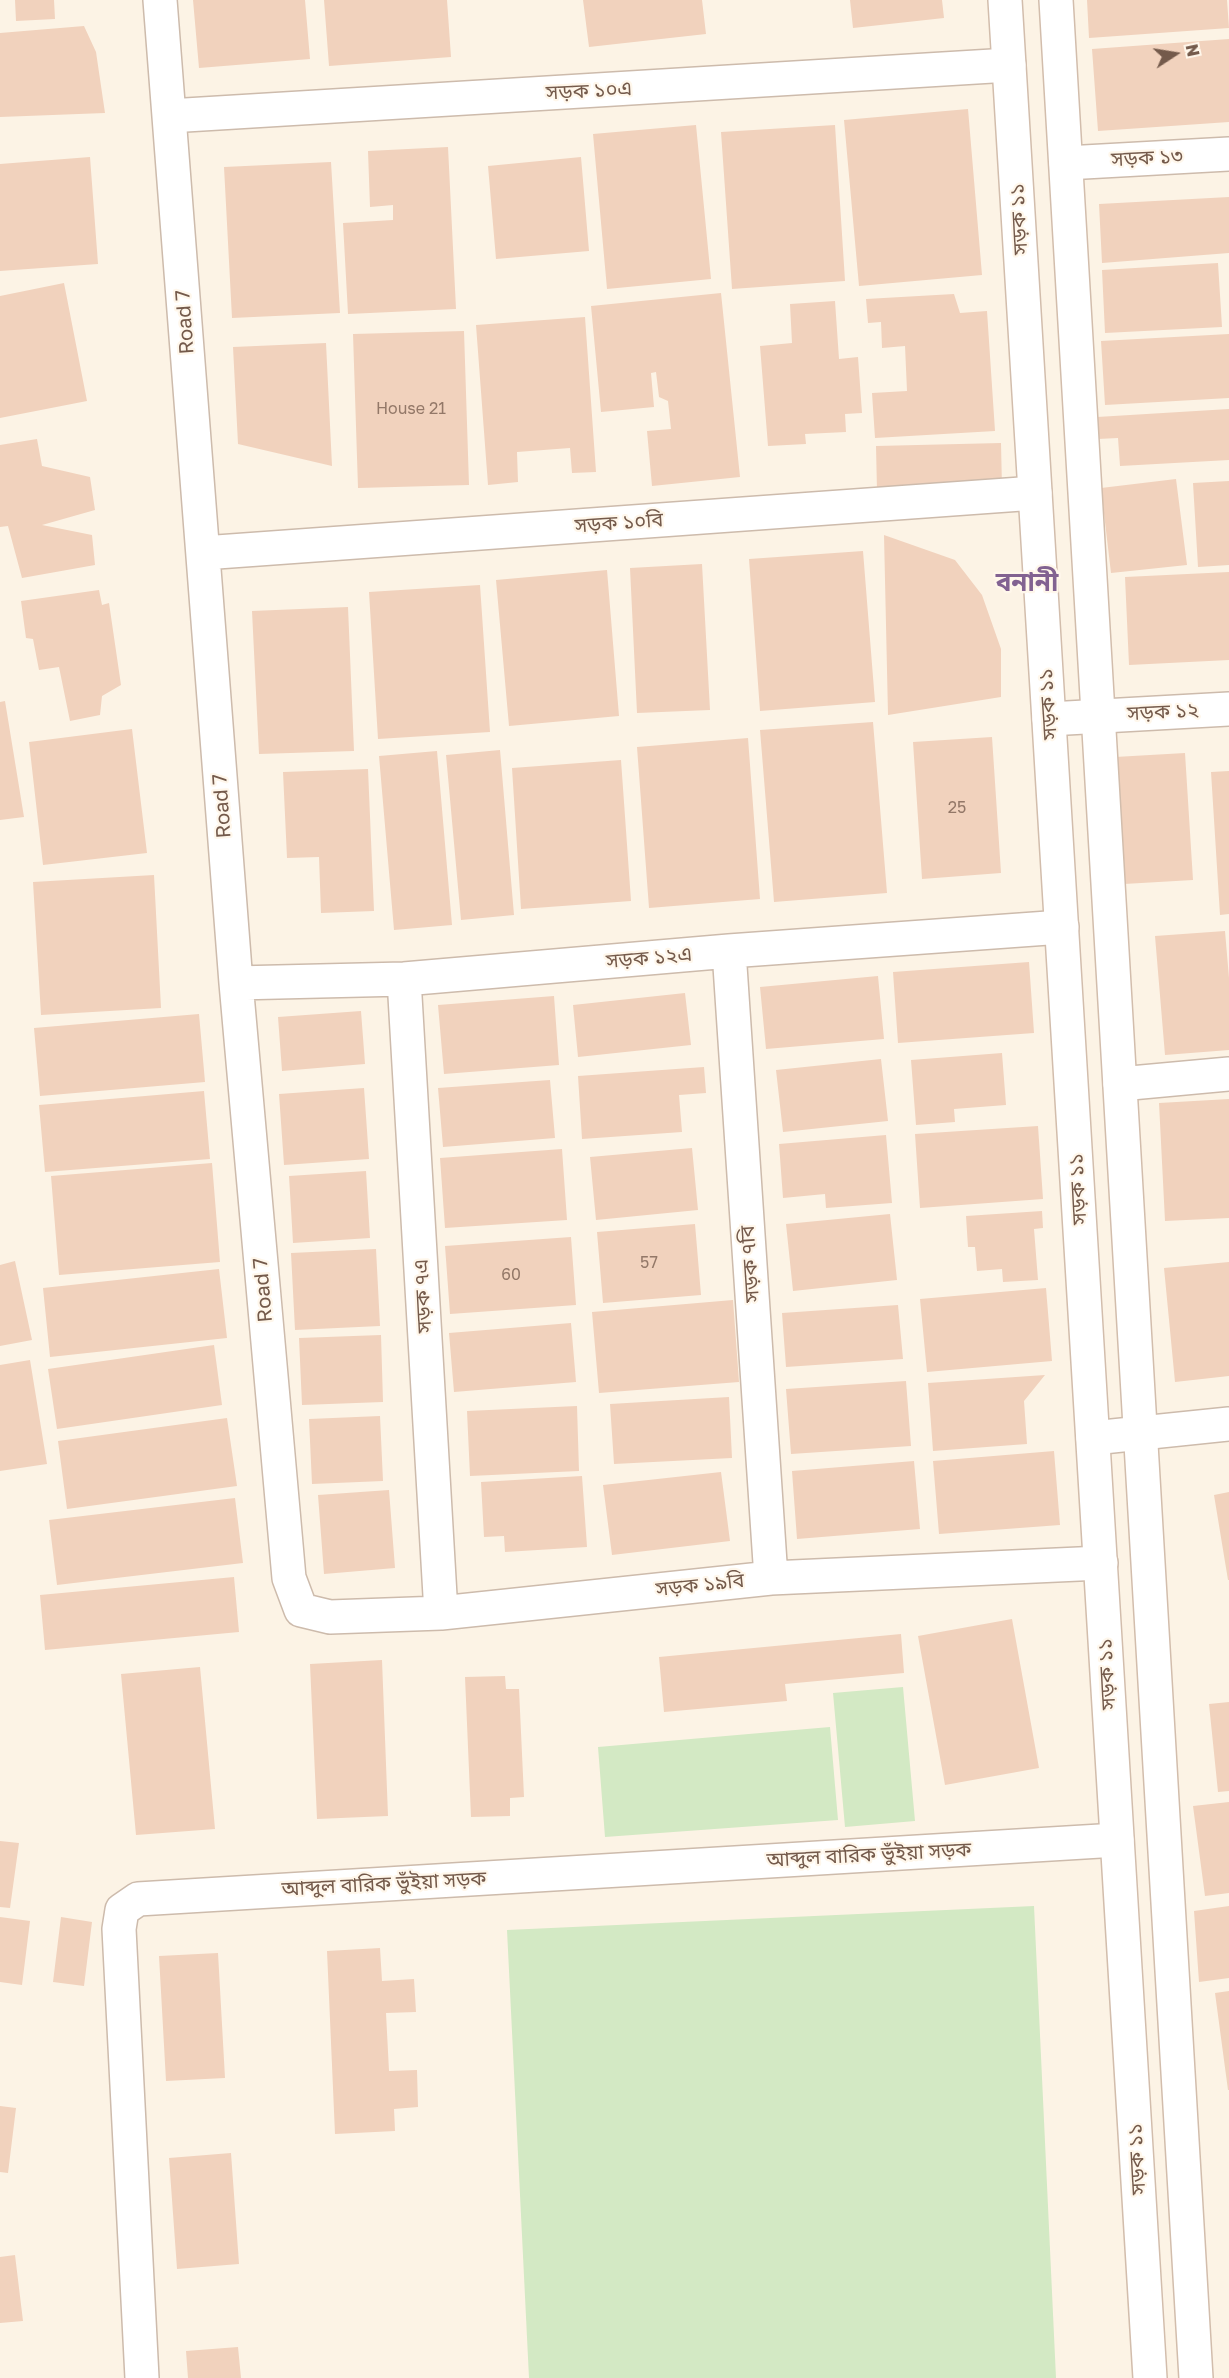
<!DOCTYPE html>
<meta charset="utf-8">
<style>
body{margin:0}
#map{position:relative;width:1229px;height:2378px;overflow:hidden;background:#fcf3e5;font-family:"Golos Text",sans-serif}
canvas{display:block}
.north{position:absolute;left:1145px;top:24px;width:60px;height:60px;-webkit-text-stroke:4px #fff7eb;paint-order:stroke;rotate:78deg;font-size:16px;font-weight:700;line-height:24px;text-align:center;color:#745a4b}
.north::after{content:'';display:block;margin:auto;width:21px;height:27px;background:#745a4b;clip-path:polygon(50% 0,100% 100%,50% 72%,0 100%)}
</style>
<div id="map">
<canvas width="1229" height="2378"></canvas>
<div class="north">N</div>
</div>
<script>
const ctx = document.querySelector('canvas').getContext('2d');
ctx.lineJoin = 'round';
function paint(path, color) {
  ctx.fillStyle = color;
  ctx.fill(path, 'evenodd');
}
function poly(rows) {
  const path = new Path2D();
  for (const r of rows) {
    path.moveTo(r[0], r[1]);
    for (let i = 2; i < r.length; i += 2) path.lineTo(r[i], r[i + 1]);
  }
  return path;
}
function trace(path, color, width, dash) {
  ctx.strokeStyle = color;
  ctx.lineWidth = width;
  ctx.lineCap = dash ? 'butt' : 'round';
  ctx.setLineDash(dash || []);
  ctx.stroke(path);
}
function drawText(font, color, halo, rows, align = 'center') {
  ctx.font = font + ' "Golos Text","Noto Sans Bengali",sans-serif';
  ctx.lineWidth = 4.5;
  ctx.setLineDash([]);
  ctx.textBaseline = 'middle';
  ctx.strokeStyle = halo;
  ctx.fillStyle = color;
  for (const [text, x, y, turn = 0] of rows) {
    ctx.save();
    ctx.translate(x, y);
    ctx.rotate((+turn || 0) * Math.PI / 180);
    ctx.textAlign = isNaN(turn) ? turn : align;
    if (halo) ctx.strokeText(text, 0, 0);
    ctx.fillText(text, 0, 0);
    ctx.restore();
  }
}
const green = poly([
 [903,1687,915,1821,845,1827,833,1693],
 [830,1727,838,1820,605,1837,598,1747],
 [1034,1906,1056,2378,529,2378,507,1930]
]);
const building = poly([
 [15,0,54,0,55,19,16,21],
 [193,0,305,0,310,59,199,68],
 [324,0,447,0,451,57,329,66],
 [583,0,702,0,706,34,589,47],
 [850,0,942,0,944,18,853,28],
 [1087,0,1227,0,1229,28,1089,38],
 [84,26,96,52,105,113,0,117,0,33],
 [1229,39,1229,122,1098,131,1092,49],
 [968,109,982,275,859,286,844,120],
 [696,125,711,279,607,289,593,134],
 [835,125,845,281,732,289,721,132],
 [448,147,456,309,348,314,343,223,393,220,393,205,370,207,368,151],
 [90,157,98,264,0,271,0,164],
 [581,157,589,251,496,259,488,166],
 [331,162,340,313,232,318,224,167],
 [1229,197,1229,253,1102,263,1099,204],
 [1218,263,1222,327,1105,333,1102,270],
 [64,283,87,401,0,418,0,296],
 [721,293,740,477,652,486,647,431,671,429,668,401,659,397,656,372,651,373,654,407,601,412,591,306],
 [954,294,960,313,987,311,995,431,875,438,872,393,907,391,905,346,882,348,881,322,868,323,866,299],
 [835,301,839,359,858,357,862,413,845,414,846,432,805,434,806,444,768,446,760,346,792,343,790,304],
 [585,317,596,472,572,473,570,448,517,452,518,482,488,485,476,325],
 [464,331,469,485,358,488,353,334],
 [1229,334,1229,398,1105,405,1101,341],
 [326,343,332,466,238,444,233,347],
 [1229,409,1229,460,1120,466,1118,438,1098,439,1097,417],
 [37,439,42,466,90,477,95,510,42,525,92,535,95,565,22,578,8,526,0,527,0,445],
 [1001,443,1002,488,877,491,876,446],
 [1176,479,1187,565,1111,573,1101,488],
 [1229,481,1229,565,1198,567,1193,483],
 [884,535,955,560,982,595,1001,649,1001,697,888,715],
 [863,551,875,702,760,711,749,559],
 [702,564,710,710,637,713,630,568],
 [607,570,619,716,509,726,496,580],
 [1229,572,1229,660,1129,665,1125,577],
 [480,585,490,732,378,739,369,592],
 [99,590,102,605,109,603,121,685,102,696,100,715,70,721,59,667,39,670,33,639,26,638,21,601],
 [348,607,354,751,259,754,252,611],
 [5,701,24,817,0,820,0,702],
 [873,722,887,893,774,902,760,730],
 [132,729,147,853,43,865,29,742],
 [992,737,1001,873,922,879,913,742],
 [748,738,760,899,649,908,637,747],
 [500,750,514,915,461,920,446,755],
 [437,751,452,925,394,930,379,756],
 [1185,753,1193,880,1124,884,1115,757],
 [621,760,631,901,521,909,512,768],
 [368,769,374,911,321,913,319,857,287,858,283,772],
 [1229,771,1229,914,1220,915,1211,772],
 [154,875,161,1008,41,1015,33,882],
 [1225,931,1229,978,1229,1050,1165,1055,1155,936],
 [1029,962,1034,1033,898,1043,893,972],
 [878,976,884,1039,766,1049,760,987],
 [685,993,691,1045,578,1057,573,1005],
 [554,996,559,1065,444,1074,438,1005],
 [361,1011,365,1064,282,1071,278,1017],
 [199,1014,205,1082,40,1096,34,1028],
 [1002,1053,1006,1105,954,1109,955,1122,916,1125,911,1060],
 [881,1059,888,1121,783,1132,776,1070],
 [704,1067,706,1093,679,1095,682,1132,582,1139,578,1076],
 [550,1080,555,1138,443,1147,438,1088],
 [364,1088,369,1159,284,1165,279,1094],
 [204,1091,210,1159,45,1172,39,1105],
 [1229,1099,1229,1218,1165,1221,1159,1103],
 [1038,1126,1043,1199,920,1208,915,1134],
 [886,1135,892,1203,826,1208,825,1194,783,1198,779,1144],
 [692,1148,698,1210,596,1220,590,1157],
 [562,1149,567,1220,445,1228,440,1158],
 [212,1163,220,1262,59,1275,51,1176],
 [366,1171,370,1238,293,1243,289,1176],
 [1042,1211,1043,1228,1034,1229,1038,1280,1003,1282,1002,1269,977,1271,975,1247,968,1247,966,1216],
 [890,1214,897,1280,793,1291,786,1224],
 [695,1224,701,1295,603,1303,597,1232],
 [571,1237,576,1305,450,1314,445,1246],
 [376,1249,380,1326,295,1330,291,1253],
 [15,1261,32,1340,0,1346,0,1265],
 [1229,1262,1229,1376,1175,1382,1164,1268],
 [219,1269,227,1338,50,1357,43,1288],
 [1046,1288,1052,1361,927,1372,920,1299],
 [733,1300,739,1382,599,1393,592,1312],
 [898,1305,903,1359,786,1367,782,1313],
 [571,1323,576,1382,454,1392,449,1333],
 [381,1335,383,1402,302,1405,299,1338],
 [214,1345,222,1405,57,1429,48,1369],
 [30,1360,47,1464,0,1471,0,1365],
 [1045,1375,1024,1401,1027,1444,933,1451,928,1383],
 [906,1381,911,1446,791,1454,786,1389],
 [729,1397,732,1458,614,1464,610,1404],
 [577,1406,579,1471,470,1476,467,1411],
 [380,1416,383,1481,312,1484,309,1419],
 [227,1418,237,1486,67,1509,58,1441],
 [1054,1451,1060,1525,939,1534,933,1461],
 [914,1461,920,1529,797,1539,792,1471],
 [721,1472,730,1541,612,1555,603,1485],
 [582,1476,587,1547,505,1552,504,1536,484,1537,481,1482],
 [389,1490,395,1568,324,1574,318,1495],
 [1229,1492,1229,1580,1228,1580,1214,1495],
 [235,1498,243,1563,57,1585,49,1520],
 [234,1577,239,1632,45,1650,40,1595],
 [1012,1619,1039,1768,945,1785,918,1636],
 [901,1634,904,1673,785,1684,787,1701,664,1712,659,1657],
 [382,1660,388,1816,317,1819,310,1664],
 [200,1667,215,1829,136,1835,121,1674],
 [505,1676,506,1689,519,1689,524,1797,510,1798,510,1816,471,1817,465,1677],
 [1229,1702,1229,1791,1218,1792,1209,1704],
 [1229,1802,1229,1893,1205,1896,1193,1806],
 [0,1841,19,1843,10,1908,0,1907],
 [1229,1906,1229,1978,1199,1982,1194,1911],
 [0,1917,30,1921,22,1985,0,1982],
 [61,1917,92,1922,84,1986,53,1982],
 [380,1948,382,1981,414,1979,416,2012,386,2013,389,2071,417,2070,418,2107,394,2109,395,2131,335,2134,327,1951],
 [218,1953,225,2078,166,2081,159,1956],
 [1229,1991,1229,2090,1228,2090,1215,1993],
 [0,2106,16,2108,8,2173,0,2172],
 [231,2153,239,2264,177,2269,169,2158],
 [15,2255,23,2321,0,2323,0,2257],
 [238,2347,241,2378,188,2378,186,2351]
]);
const minor = poly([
 [160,0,236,983,289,1578,301,1610,330,1617,441,1613,771,1578,1101,1563],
 [169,116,1009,65],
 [1066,163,1229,154],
 [203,553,1035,493],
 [729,951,771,1578],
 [404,979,441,1613],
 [236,983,404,979,729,951,1062,927],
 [1120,1084,1229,1074],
 [1093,1438,1229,1424],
 [142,2378,119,1929,122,1910,138,1899,1117,1840]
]);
const tertiary = poly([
 [1049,719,1229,709]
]);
const secondary = poly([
 [1005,0,1150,2378],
 [1056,0,1196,2378]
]);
const numberNames = [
 ["House 21",411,409],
 ["25",957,808],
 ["57",649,1263],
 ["60",511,1275]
];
const streetNames = [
 ["সড়ক ১০এ",589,91,-3],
 ["সড়ক ১৩",1147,158,-3],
 ["সড়ক ১১",1019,219,-93],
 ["Road 7",185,322,-94],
 ["সড়ক ১০বি",619,523,-4],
 ["সড়ক ১১",1048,704,-94],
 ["সড়ক ১২",1163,712,-3],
 ["Road 7",222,806,-94],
 ["সড়ক ১২এ",649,958,-5],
 ["সড়ক ১১",1078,1189,-93],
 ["সড়ক ৭বি",750,1264,-94],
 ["Road 7",263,1290,-95],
 ["সড়ক ৭এ",423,1296,-93],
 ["সড়ক ১৯বি",700,1585,-6],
 ["সড়ক ১১",1107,1674,-93],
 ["আব্দুল বারিক ভুঁইয়া সড়ক",869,1855,-3],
 ["আব্দুল বারিক ভুঁইয়া সড়ক",384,1884,-3],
 ["সড়ক ১১",1137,2159,-93]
];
const districtNames = [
 ["বনানী",1027,583]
];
paint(green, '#d3e9c4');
paint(building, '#f1d2bd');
trace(minor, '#cdbbac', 36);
trace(tertiary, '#cdbbac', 36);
trace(secondary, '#d2bdac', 36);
trace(minor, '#fff', 33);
trace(tertiary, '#fff', 33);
trace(secondary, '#fff', 33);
drawText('16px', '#937868', null, numberNames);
drawText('20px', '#745a4b', '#fff7eb', streetNames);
drawText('bold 26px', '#826291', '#fff7eb', districtNames);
</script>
